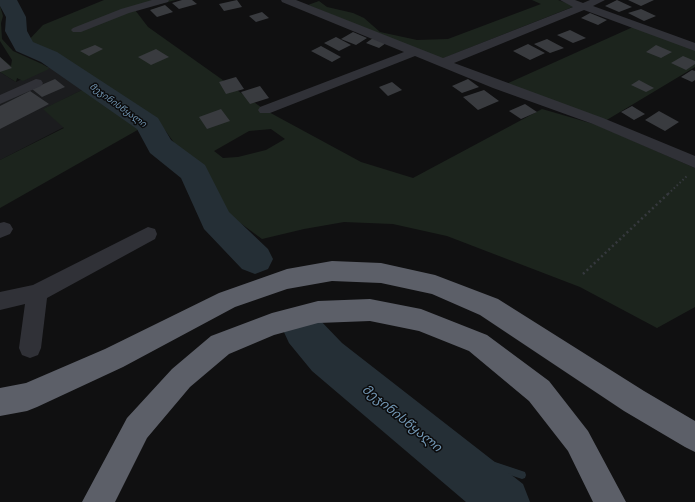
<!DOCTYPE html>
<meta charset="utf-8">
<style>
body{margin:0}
canvas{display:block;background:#101011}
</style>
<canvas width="695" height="502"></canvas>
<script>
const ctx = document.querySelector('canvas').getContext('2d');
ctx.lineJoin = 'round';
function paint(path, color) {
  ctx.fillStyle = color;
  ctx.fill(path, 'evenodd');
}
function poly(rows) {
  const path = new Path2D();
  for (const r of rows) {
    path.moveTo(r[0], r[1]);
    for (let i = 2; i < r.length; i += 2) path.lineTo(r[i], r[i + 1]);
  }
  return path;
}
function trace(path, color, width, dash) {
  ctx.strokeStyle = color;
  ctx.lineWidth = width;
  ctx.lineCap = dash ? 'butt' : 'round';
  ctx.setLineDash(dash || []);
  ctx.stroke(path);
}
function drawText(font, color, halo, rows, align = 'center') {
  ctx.font = font + ' Ubuntu,"Noto Sans Georgian",sans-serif';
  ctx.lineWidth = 3;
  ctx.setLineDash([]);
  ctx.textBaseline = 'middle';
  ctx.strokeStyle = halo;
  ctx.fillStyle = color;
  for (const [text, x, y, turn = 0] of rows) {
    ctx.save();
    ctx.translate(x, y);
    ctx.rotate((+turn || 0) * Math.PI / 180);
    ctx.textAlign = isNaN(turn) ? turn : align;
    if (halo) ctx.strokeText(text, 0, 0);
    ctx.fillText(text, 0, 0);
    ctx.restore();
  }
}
const built = poly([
 [50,66,84,89,44,109,64,127,0,160,0,72,16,82]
]);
const green = poly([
 [104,0,176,0,135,10,148,27,265,110,361,162,413,178,542,109,597,125,695,168,695,307,657,328,580,287,447,236,393,224,344,222,304,229,262,239,220,208,204,166,180,151,165,130,63,60,27,42,43,25],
 [271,129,285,139,266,150,238,157,223,158,214,151,249,131],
 [532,0,558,0,575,6,441,59,308,5,319,1,327,7,353,13,364,18,380,32,417,40,448,39,541,4],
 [0,6,3,16,1,23,2,39,13,51,42,64,49,68,47,70,23,81,17,78,16,82,0,72,0,57,11,66,12,60,0,41],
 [633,27,695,49,695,67,605,121,504,85],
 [84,89,107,99,141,128,0,208,0,160,64,128,43,109]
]);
const stream = poly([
 [438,443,525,472,526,475,525,478,522,479,435,450,434,447,435,444,438,443]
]);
const river = poly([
 [0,0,17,0,26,17,27,31,33,42,57,52,158,118,171,140,205,165,229,212,268,249,273,259,268,269,255,274,242,269,204,229,181,178,150,153,137,129,41,62,16,51,5,31,6,17,0,6,0,0],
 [303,312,317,317,342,343,523,484,530,502,466,502,312,371,289,343,283,330,289,317,303,312]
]);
const building = poly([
 [182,0,192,0,197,4,179,9,172,3],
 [237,0,242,7,224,11,219,4],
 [617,0,632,7,619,12,605,6],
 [628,0,654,0,641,6],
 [165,5,173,12,157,17,150,10],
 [641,9,656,16,644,21,628,13],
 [262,12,269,18,256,22,249,16],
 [590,13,607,20,598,25,581,18],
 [570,30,586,38,573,43,557,35],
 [353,32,367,38,356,45,341,39],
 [336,37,351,45,339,51,324,43],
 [373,38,386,43,379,48,366,43],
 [547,39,564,48,550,53,534,44],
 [528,44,545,53,530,60,513,51],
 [95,45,103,49,89,56,80,51],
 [656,45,672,52,661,58,646,52],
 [321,46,341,57,332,62,311,51],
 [156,49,169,57,151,65,138,57],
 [683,56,695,61,695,64,686,70,671,63],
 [0,57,12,68,0,72],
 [692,70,695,71,695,80,692,82,681,77],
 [236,77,244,89,226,94,219,82],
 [55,79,65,87,42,97,32,89],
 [468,79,479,87,462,93,452,86],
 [639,80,654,88,646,92,631,85],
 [392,82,402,90,388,96,379,87],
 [260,86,269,98,250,104,241,92],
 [484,90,499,101,478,110,463,97],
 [30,91,49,104,0,129,0,106],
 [525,104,537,112,521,119,509,111],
 [632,106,645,114,634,120,621,112],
 [221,109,230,121,207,129,199,117],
 [659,111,679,122,665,131,645,120]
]);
const pathFar1 = poly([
 [668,194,688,175]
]);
const path = poly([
 [583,274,669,193]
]);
const minor = poly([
 [152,0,169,0,168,2,129,13,81,32,73,32,71,30,73,28,121,9,152,0],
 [281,0,296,0,443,58,573,7,560,0,575,0,583,3,590,0,605,0,593,6,695,43,695,51,584,10,454,63,603,118,695,156,695,168,593,124,493,88,415,56,270,113,260,113,258,110,260,107,404,52,282,2,281,0],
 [36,79,41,80,43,83,41,86,0,104,0,95,36,79],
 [4,222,10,224,13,229,10,234,0,238,0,223,4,222],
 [148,227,155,229,157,234,155,239,47,298,41,348,38,355,30,358,22,355,19,348,25,304,0,310,0,292,33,285,148,227]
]);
const highway = poly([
 [332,261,381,263,435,275,498,299,644,391,695,421,695,452,685,447,624,411,480,315,432,294,381,283,332,281,287,289,235,307,123,367,37,407,27,411,0,416,0,388,26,383,105,349,219,293,287,269,332,261],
 [370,299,421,309,487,335,549,381,588,431,626,502,593,502,568,451,529,401,469,351,419,331,370,321,318,323,274,335,229,354,190,387,147,438,115,502,82,502,127,418,172,369,211,336,272,313,318,301,370,299]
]);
const farWaternames = [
 ["მეჯინისწყალი",118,105,36]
];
const nearWaternames = [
 ["მეჯინისწყალი",402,418,39]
];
paint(built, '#1b1c1e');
paint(green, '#1c241d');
paint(stream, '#252f36');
paint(river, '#252f36');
paint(building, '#393b3f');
trace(pathFar1, '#36393e', 2, [1.5, 2.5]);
trace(path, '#36393e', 2.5, [2, 3]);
paint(minor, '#303137');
paint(highway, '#5c5f68');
drawText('italic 9px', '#7296b3', '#0b0b0c', farWaternames);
drawText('italic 13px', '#7296b3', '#0b0b0c', nearWaternames);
</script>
